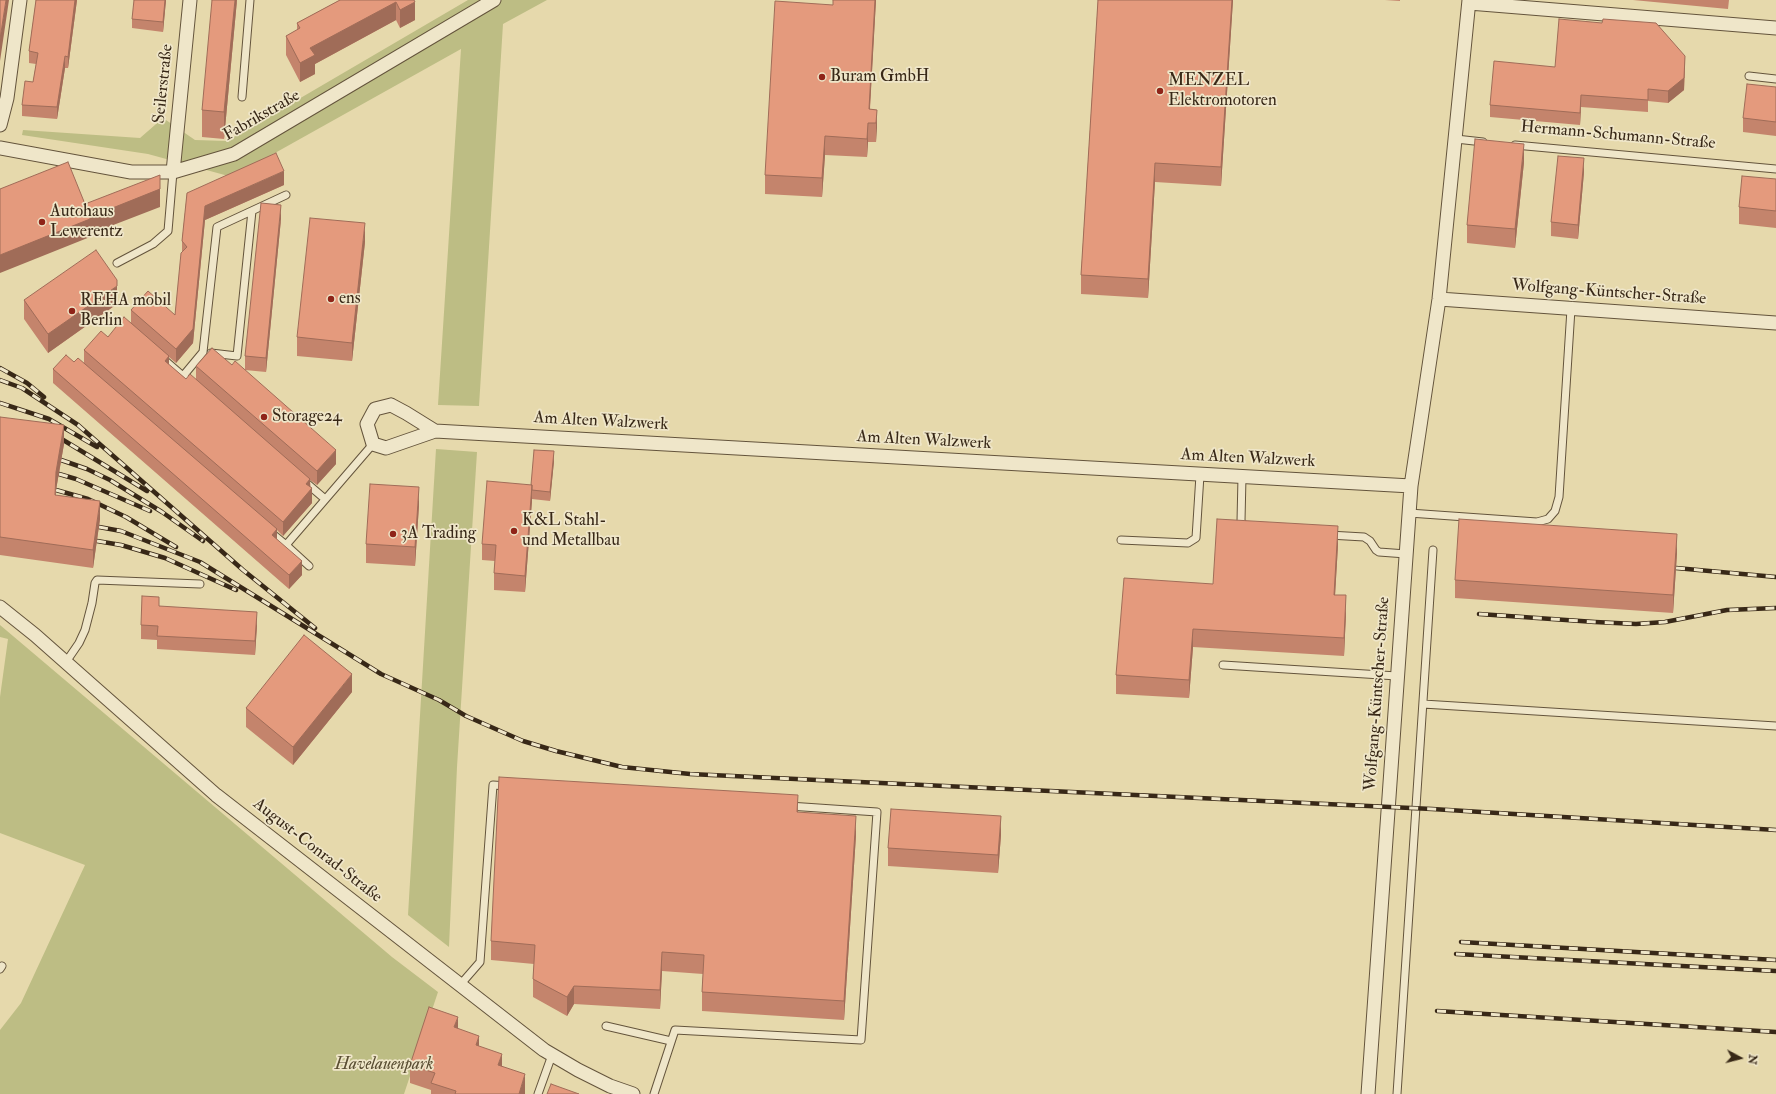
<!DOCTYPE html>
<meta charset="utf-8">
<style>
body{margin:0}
#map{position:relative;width:1776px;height:1094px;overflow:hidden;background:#e6d9ac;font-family:"IM FELL Double Pica",serif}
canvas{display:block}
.north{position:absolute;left:1720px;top:1038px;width:40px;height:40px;-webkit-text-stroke:3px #efe6c9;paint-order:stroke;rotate:97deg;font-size:11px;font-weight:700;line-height:16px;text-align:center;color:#382817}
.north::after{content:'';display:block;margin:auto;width:14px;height:18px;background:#382817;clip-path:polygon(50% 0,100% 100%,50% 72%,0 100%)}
</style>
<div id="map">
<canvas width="1776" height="1094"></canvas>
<div class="north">N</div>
</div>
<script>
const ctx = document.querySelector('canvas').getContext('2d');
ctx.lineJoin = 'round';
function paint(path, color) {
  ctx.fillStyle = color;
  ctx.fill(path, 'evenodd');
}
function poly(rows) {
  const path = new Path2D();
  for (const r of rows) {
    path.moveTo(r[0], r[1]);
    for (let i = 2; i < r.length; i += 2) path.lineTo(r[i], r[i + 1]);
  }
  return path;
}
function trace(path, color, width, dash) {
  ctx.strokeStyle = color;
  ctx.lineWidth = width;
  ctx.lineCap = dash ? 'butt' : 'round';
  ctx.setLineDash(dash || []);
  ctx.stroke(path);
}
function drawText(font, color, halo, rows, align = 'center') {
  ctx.font = font + ' "IM FELL Double Pica",serif';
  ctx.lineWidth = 3.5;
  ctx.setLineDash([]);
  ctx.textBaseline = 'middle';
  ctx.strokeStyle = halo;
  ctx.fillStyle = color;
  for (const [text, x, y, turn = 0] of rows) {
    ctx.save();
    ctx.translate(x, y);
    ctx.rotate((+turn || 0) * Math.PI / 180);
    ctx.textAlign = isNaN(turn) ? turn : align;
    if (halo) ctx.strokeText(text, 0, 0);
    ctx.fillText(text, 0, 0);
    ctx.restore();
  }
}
const green = poly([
 [468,0,547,0,503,24,479,406,438,405,461,49,232,177,148,154,22,135,23,130,140,138,163,118,195,140,227,141],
 [436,449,477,452,457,767,449,947,408,915],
 [0,625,392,957,438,992,404,1094,0,1094,0,1030,21,1003,85,865,0,833,0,697,8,639,0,637]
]);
const lane = poly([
 [1749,76,1776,79],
 [242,97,250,0],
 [1456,139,1483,142],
 [1515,145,1776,169],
 [117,263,153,244,168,231,173,172],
 [211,353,237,356,252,211],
 [162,358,192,384],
 [183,376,203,352,217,227,286,195],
 [1242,477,1241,521,1245,527],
 [304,481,325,499],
 [1409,513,1537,522,1548,519,1555,511,1559,497,1571,309],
 [269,531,286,545,373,444],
 [1329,535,1364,537,1370,541,1376,550,1379,552,1406,554],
 [1121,540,1188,543,1196,538,1200,475],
 [286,545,309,566],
 [66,662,79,643,85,630,92,603,95,583,97,580,200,584],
 [1223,665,1397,676],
 [1423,704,1776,726],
 [0,969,2,966],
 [460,985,480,962,493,785,507,786],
 [606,1026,671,1041],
 [538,1094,552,1055],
 [654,1094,675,1030,861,1040,877,812,789,806],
 [1397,1094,1433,550]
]);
const street = poly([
 [1469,3,1776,28],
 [0,125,7,98,20,0],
 [0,148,131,172,173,172,234,154,494,0],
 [173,172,190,0],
 [1439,299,1776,323],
 [391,405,406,413,435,431,386,448,373,444,367,424,375,409,391,405],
 [435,431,1411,486],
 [0,607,35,635,216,795,544,1050,578,1070,610,1086,633,1094],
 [1368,1094,1411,486,1439,299,1469,0]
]);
const rail = poly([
 [0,368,27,383,44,397],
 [0,380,22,388,78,425,243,570,315,628],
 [0,403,49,419,97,447],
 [55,435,147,491],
 [61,460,87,469,110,480,162,512,203,541],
 [59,474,76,479,150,511],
 [56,490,88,499,126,517,176,547],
 [99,527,121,531,200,562,381,674,439,700,466,716,523,741,556,751,622,767,690,774,1432,809,1776,830],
 [97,541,121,545,165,558,236,590],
 [1676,568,1776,577],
 [1479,614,1595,622,1636,624,1665,622,1727,610,1776,608],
 [1461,942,1776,960],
 [1456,954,1776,971],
 [1437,1011,1776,1032]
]);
const wall = poly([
 [36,0,77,0,68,68,65,68,57,119,22,116,22,105,33,82,36,64,29,63,29,51],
 [166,0,163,32,132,28,132,19],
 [237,0,224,139,202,137,202,110],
 [340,0,414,0,415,20,400,28,396,20,315,64,315,74,300,82,286,55,286,36,297,30,297,23],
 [876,0,870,109,877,110,876,142,868,142,867,157,825,155,822,197,765,194,765,175,833,5],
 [1098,0,1233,0,1221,186,1155,182,1148,298,1081,294,1081,275],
 [1385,0,1400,0,1400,1],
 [1633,0,1729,0,1728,9],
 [1555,67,1685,68,1684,90,1668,103,1648,101,1648,112,1581,107,1580,125,1490,117,1490,105],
 [1776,87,1776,136,1743,132,1743,118],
 [1524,162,1515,248,1467,243,1467,225],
 [1584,172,1578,239,1551,236,1551,222],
 [1776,179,1776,228,1739,224,1739,207],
 [284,185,205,220,193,343,176,363,169,357,169,365,186,379,196,380,196,366,336,464,317,485,310,480,312,503,283,536,277,530,277,539,302,575,289,589,53,383,53,369,74,362,84,363,84,350,131,323,131,310,175,315,182,252,182,241,187,193],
 [281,219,266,372,245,370,245,356],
 [365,242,352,361,297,356,297,337],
 [24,300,117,304,48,353,24,319],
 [0,417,64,444,56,490,56,495,100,519,93,568,0,555],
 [554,461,550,501,532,499,525,592,494,590,494,573,495,561,482,560,482,544,531,485],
 [419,505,415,566,366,563,366,544],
 [1338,545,1335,595,1346,613,1344,656,1193,647,1189,698,1116,694,1116,675,1213,584],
 [1677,553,1673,613,1455,598,1455,580],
 [159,606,257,625,255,655,157,649,157,640,141,639,141,625],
 [352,692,293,765,246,727,246,708],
 [856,835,844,1020,702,1011,702,992,703,974,662,971,660,1009,574,1004,567,1016,533,997,533,979,534,964,491,960,491,941],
 [1001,835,998,873,888,866,888,848],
 [458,1029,479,1046,502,1067,525,1093,525,1094,431,1094,431,1090,410,1083,410,1065]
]);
const shadedWall = poly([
 [6,0,9,0,0,61,0,39],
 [75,0,77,0,68,68,68,57],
 [165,0,166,0,163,32,163,22],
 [235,0,237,0,224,139,224,112],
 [875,0,876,0,869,123,869,109],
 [1232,0,1233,0,1221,186,1221,167],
 [396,2,396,20,315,64,315,74,300,82,300,63,310,48],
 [415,2,415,20,400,28,400,10],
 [65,56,65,68,57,119,57,107],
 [1685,56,1684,90,1668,103,1668,91],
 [1581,95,1581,107,1580,125,1580,113],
 [877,110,877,128,876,142,876,123],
 [868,123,868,142,867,157,867,139],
 [825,136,825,155,822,197,822,178],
 [1524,144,1524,162,1515,248,1515,229],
 [1584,158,1584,172,1578,239,1578,225],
 [1155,163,1155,182,1148,298,1148,279],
 [284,171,284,185,205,220,193,343,176,363,176,349,205,206],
 [160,175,160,207,90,234,90,237,0,273,0,255,90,217],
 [281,205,281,219,266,372,266,358],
 [365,223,365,242,352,361,352,343],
 [117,286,117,304,48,353,48,334],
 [169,356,169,370,165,361],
 [64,425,64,444,56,490,55,513,56,472],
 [336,450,336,464,317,485,317,471],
 [554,451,554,461,550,501,550,492],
 [310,479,310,490,312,488,312,503,283,536,283,522,306,484],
 [532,485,532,501,525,592,525,576],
 [419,487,419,505,415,566,415,547],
 [100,501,100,519,93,568,93,550],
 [1338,526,1338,545,1334,613,1334,595],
 [277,529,277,543,272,535],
 [1677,534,1677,553,1673,613,1673,595],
 [302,561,302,575,289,589,289,575],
 [1346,595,1346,613,1344,656,1344,638],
 [257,612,257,625,255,655,255,641],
 [1193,629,1193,647,1189,698,1189,680],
 [352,674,352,692,293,765,293,747],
 [798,795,798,814,797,812],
 [856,816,856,835,844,1020,844,1001],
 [1001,816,1001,835,998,873,998,855],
 [662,952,662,971,660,1009,660,990],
 [574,986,574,1004,567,1016,567,997],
 [458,1017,458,1035,454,1027],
 [479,1036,479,1054,476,1045],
 [502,1054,502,1072,498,1065],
 [525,1074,525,1094,519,1094]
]);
const building = poly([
 [0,0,6,0,0,39,0,0],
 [36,0,75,0,68,57,65,56,57,107,22,105,25,81,33,82,38,53,29,51,36,0],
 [134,0,165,0,163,22,132,19,134,0],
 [212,0,235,0,224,112,202,110,212,0],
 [340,0,414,0,415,2,400,10,396,2,310,48,315,55,300,63,286,36,300,28,297,23,340,0],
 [833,0,875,0,869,109,877,110,876,123,868,123,867,139,825,136,822,178,765,175,775,1,833,5,833,0],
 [1098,0,1232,0,1221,167,1155,163,1148,279,1081,275,1098,0],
 [1559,19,1602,23,1603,19,1656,23,1685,56,1684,78,1668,91,1648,89,1648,100,1581,95,1580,113,1490,105,1494,61,1555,67,1559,19],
 [1747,84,1776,87,1776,122,1743,118,1747,84],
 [1475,139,1524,144,1515,229,1467,225,1475,139],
 [276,153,284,171,205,206,193,329,176,349,131,310,148,291,175,315,181,253,187,247,182,241,187,193,276,153],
 [1558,156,1584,158,1578,225,1551,222,1558,156],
 [68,162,85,204,160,175,160,189,90,217,90,219,0,255,0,189,68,162],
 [1742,176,1776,179,1776,211,1739,207,1742,176],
 [261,203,281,205,266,358,245,356,261,203],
 [310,218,365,223,352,343,297,337,310,218],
 [96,250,117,280,117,286,48,334,24,300,96,250],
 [124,317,169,356,165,361,186,379,190,374,310,479,306,484,312,488,283,522,84,350,101,331,108,337,124,317],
 [212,348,232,365,235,361,336,450,317,471,196,366,212,348],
 [66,355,74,362,78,358,277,529,272,535,302,561,289,575,53,369,66,355],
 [0,417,64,425,56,472,55,495,100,501,93,550,0,537,0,417],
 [534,450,554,451,550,492,532,490,532,485,531,485,534,450],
 [487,481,532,485,525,576,494,573,496,545,482,544,487,481],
 [370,484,419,487,415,547,366,544,370,484],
 [1217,519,1338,526,1334,595,1346,595,1344,638,1193,629,1189,680,1116,675,1124,578,1213,584,1217,519],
 [1459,519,1677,534,1673,595,1455,580,1459,519],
 [142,596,159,597,159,606,257,612,255,641,157,636,158,626,141,625,142,596],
 [304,635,352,674,293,747,246,708,304,635],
 [499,777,798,795,797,812,856,816,844,1001,702,992,704,955,662,952,660,990,574,986,567,997,533,979,535,945,491,941,499,777],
 [891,809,1001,816,998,855,888,848,891,809],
 [429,1007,458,1017,454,1027,479,1036,476,1045,502,1054,498,1065,525,1074,519,1094,455,1094,456,1091,431,1083,435,1073,410,1065,429,1007],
 [551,1084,579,1094,547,1094,551,1084]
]);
const markers = [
 [822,77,4,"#8f2418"],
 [1160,91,4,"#8f2418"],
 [42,222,4,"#8f2418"],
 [331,299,4,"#8f2418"],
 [72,311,4,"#8f2418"],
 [264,417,4,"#8f2418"],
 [514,531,4,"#8f2418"],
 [393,534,4,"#8f2418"]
];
const poiNames = [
 ["Buram GmbH",830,77],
 ["MENZEL",1168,81],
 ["Elektromotoren",1168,101],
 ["Autohaus",50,212],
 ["Lewerentz",50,232],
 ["ens",339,299],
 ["REHA mobil",80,301],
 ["Berlin",80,321],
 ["Storage24",272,417],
 ["K&L Stahl-",522,521],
 ["und Metallbau",522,541],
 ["3A Trading",401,534]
];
const streetNames = [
 ["Seilerstraße",164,84,-84],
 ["Fabrikstraße",262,116,-30],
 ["Hermann-Schumann-Straße",1618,136,5],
 ["Wolfgang-Küntscher-Straße",1609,293,4],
 ["Am Alten Walzwerk",601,422,3],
 ["Am Alten Walzwerk",924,441,3],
 ["Am Alten Walzwerk",1248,459,3],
 ["Wolfgang-Küntscher-Straße",1378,694,-86],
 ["August-Conrad-Straße",317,851,38]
];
const parkNames = [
 ["Havelauenpark",384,1065]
];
paint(green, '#bdbd84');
trace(lane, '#64543c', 9);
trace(street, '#64543c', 15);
trace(lane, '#efe6c9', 7);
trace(street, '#efe6c9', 13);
trace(rail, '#382817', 4.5);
trace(rail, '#efe6c9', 3, [9]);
paint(wall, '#c4846c');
paint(shadedWall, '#a06c58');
paint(building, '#e49a7d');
trace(building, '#a06c58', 1);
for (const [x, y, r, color] of markers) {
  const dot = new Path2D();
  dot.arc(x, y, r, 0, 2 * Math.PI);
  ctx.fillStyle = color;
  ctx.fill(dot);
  trace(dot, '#efe6c9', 1.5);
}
drawText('17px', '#382817', '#efe6c9', poiNames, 'left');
drawText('17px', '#382817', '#efe6c9', streetNames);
drawText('italic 17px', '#594d32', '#efe6c9', parkNames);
</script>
